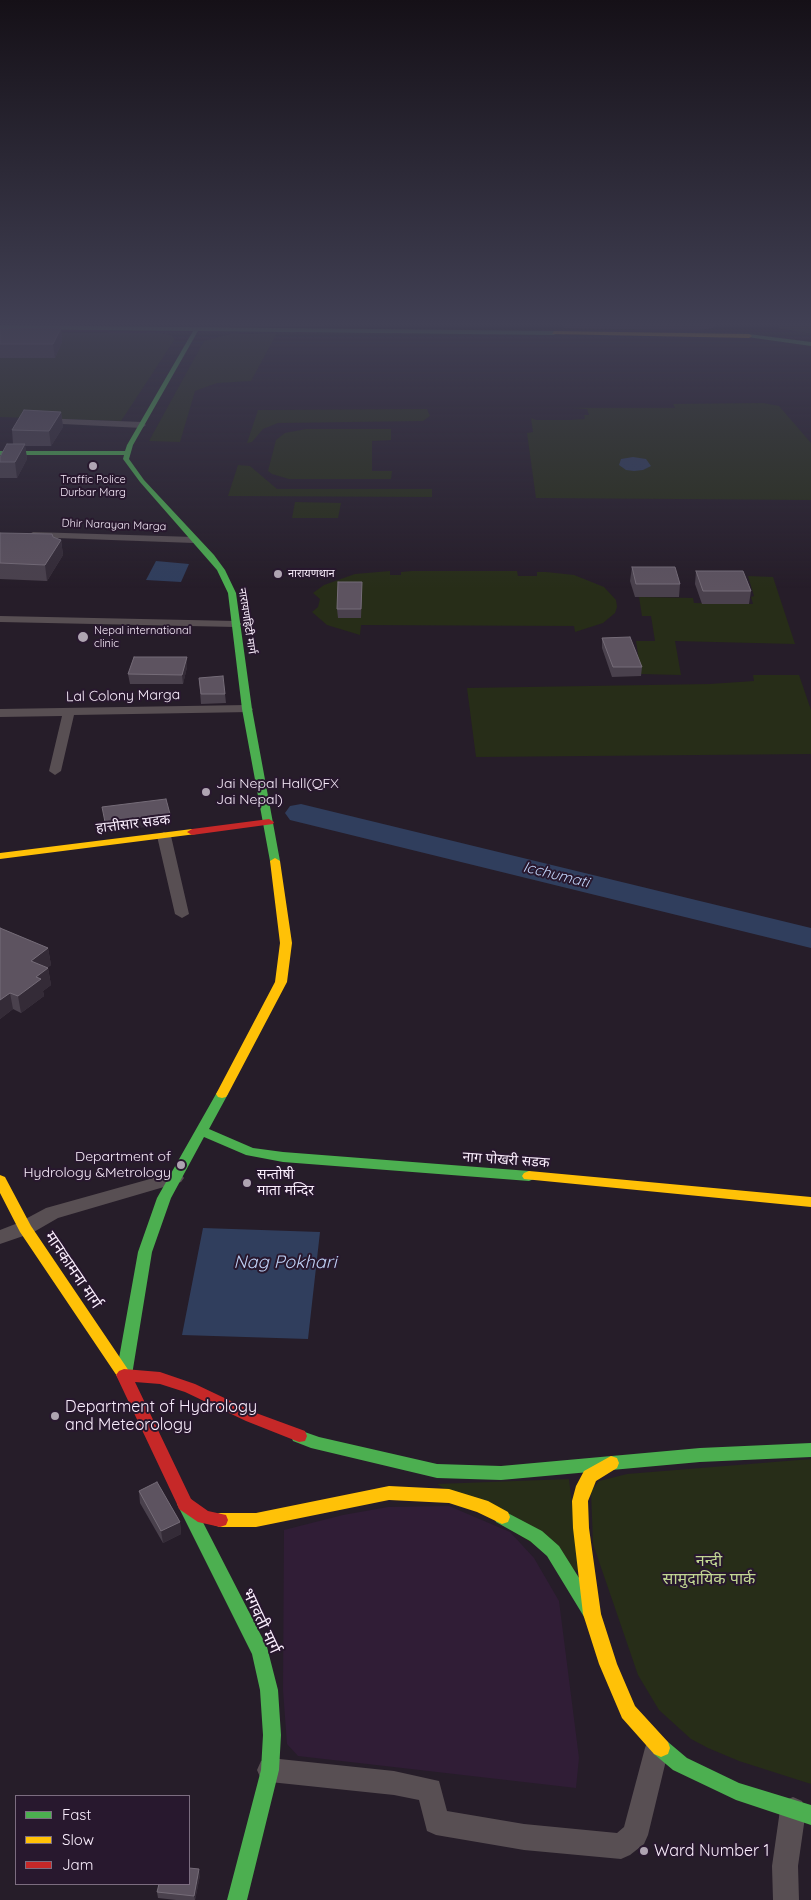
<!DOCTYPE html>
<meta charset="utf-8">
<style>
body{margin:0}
#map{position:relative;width:811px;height:1900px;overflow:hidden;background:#261d29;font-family:Quicksand,sans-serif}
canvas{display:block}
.legend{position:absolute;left:15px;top:1795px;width:175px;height:90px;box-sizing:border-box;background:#28182e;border:1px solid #7c6d80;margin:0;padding:6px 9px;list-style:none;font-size:15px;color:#f9edfc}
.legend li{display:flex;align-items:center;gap:10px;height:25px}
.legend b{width:25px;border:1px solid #7c6d80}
</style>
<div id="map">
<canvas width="811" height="1900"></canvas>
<ul class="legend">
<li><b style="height:6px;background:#4caf50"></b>Fast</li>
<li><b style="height:6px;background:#ffc107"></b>Slow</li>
<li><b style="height:6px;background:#c62828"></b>Jam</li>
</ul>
</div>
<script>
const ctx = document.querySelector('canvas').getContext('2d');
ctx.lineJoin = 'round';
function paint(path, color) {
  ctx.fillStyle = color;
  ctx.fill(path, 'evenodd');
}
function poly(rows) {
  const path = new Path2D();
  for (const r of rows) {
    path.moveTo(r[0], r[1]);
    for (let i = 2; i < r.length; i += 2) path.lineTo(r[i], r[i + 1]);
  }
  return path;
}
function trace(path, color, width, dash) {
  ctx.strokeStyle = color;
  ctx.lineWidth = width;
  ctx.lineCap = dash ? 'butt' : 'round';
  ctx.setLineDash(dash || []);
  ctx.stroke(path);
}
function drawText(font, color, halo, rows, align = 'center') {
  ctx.font = font + ' Quicksand,"Noto Sans Devanagari",sans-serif';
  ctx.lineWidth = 4;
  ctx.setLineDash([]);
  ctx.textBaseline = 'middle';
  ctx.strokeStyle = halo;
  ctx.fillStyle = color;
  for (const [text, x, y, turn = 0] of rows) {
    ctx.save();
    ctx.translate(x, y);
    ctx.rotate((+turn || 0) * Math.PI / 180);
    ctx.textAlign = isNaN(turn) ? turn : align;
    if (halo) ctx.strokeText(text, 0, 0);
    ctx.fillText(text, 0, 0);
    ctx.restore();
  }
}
const built = poly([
 [560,323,722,323,712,328,699,330,564,328],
 [449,1506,510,1532,534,1558,559,1601,579,1758,576,1788,298,1756,287,1744,283,1690,284,1530,343,1515,388,1507]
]);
const green = poly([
 [211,323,324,323,326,327,247,327],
 [779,323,811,323,811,334,783,329,779,328],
 [0,332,161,333,171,335,175,339,121,421,0,417],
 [277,333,251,381,217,383,195,391,180,442,149,441,204,341,230,334],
 [763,403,779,406,811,443,811,500,536,498,527,433,533,432,531,418,536,420,570,420,585,419,584,415,589,415,587,409,572,408,675,408,673,404],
 [427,409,430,416,423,421,278,423,263,429,252,442,247,443,258,410],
 [306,429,391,429,391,440,372,441,372,471,392,471,391,479,289,479,272,474,268,471,276,440,285,433],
 [238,465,250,466,277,489,432,489,432,497,228,496],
 [295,502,341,503,338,518,292,518],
 [390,571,390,575,401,575,401,572,412,571,517,571,518,576,537,576,537,572,546,572,574,575,604,587,616,600,617,607,615,613,603,623,575,632,574,626,361,625,360,635,327,625,312,612,318,607,320,599,313,593,324,585,355,574],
 [748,576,773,577,795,644,675,641,681,675,641,674,636,641,655,641,651,616,642,616,639,597,693,598,694,603,753,604,751,597,754,596],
 [753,675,799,675,811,710,811,754,476,757,467,688,710,684,754,681],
 [811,1459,811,1784,739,1761,708,1748,691,1739,659,1710,638,1675,593,1544,591,1491,599,1481,627,1474],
 [569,1479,580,1573,437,1484]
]);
const water = poly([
 [633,457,646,459,651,466,643,470,634,471,626,470,619,465,621,459],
 [156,561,189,564,181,582,146,580],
 [203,1228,320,1232,308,1339,182,1335]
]);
const river = poly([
 [301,804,811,928,811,948,290,820,285,813,290,806,301,804]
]);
const street = poly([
 [40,418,142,422,146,425,142,428,43,423,40,422,40,418],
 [33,532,194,537,199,540,194,543,29,537,28,535,33,532],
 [0,616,236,621,242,624,236,627,0,622,0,616],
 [247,705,253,709,251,712,74,715,61,771,55,775,49,771,62,716,0,717,0,709,247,705],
 [164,832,171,836,189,914,182,918,175,914,157,836,164,832],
 [175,1172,181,1174,184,1178,181,1182,58,1218,32,1233,0,1244,0,1230,18,1223,46,1208,175,1172],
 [657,1736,666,1740,669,1748,648,1835,644,1844,630,1855,621,1859,524,1850,436,1835,427,1831,419,1800,394,1795,270,1782,261,1779,257,1770,261,1761,270,1758,394,1771,439,1781,447,1811,524,1824,617,1833,624,1827,645,1748,648,1740,657,1736],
 [793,1797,802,1801,806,1810,798,1866,799,1900,773,1900,772,1866,780,1810,784,1801,793,1797]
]);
const fast = poly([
 [0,325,554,331,557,333,554,335,198,331,133,445,129,459,144,480,214,555,225,570,236,593,252,709,280,861,279,863,271,863,270,861,242,709,228,593,217,570,140,482,123,459,124,455,0,455,0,451,125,451,127,445,193,331,0,329,0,325],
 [749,334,811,342,811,346,747,337,749,334],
 [222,1090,226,1091,228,1094,209,1129,253,1148,283,1152,529,1171,534,1173,536,1176,534,1179,529,1181,283,1162,246,1155,204,1137,171,1198,152,1252,132,1375,129,1379,124,1381,119,1379,116,1375,138,1252,157,1198,216,1094,218,1091,222,1090],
 [299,1430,319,1437,437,1464,501,1466,700,1448,811,1443,811,1457,700,1462,501,1480,437,1478,311,1448,293,1441,291,1436,293,1431,299,1430],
 [185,1497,191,1499,267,1647,278,1690,281,1735,279,1770,247,1900,227,1900,261,1770,263,1735,260,1690,252,1654,177,1504,179,1499,185,1497],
 [502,1510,542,1531,559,1546,598,1608,601,1614,598,1620,592,1622,586,1620,547,1556,530,1541,496,1522,494,1517,496,1512,502,1510],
 [661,1739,668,1742,687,1758,739,1783,811,1805,811,1825,736,1800,673,1770,654,1754,652,1748,654,1742,661,1739]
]);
const slow = poly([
 [554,331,749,334,752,336,749,338,552,334,554,331],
 [192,829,196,830,197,832,196,834,0,859,0,853,192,829],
 [275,858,280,861,292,943,287,982,228,1094,226,1097,222,1098,218,1097,216,1094,275,982,280,943,270,861,275,858],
 [529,1171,811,1197,811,1207,524,1179,522,1176,524,1173,529,1171],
 [0,1175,5,1177,31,1226,129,1371,132,1375,129,1379,124,1381,119,1379,20,1232,0,1193,0,1175],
 [611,1456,617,1458,619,1463,617,1468,596,1481,588,1501,589,1528,601,1614,617,1664,635,1706,668,1742,670,1748,668,1754,661,1757,654,1754,622,1718,599,1664,583,1614,573,1528,572,1501,576,1486,584,1471,611,1456],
 [389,1486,449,1489,488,1501,508,1512,510,1517,508,1522,502,1524,477,1512,449,1503,389,1500,256,1527,220,1527,214,1525,212,1520,214,1515,220,1513,256,1513,389,1486]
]);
const jam = poly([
 [269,819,274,822,273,824,192,835,187,832,192,829,269,819],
 [124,1369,160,1372,195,1384,256,1413,305,1431,307,1436,305,1441,299,1442,246,1421,185,1392,160,1384,135,1382,191,1499,208,1511,226,1515,228,1520,226,1525,220,1527,198,1522,179,1509,177,1504,116,1375,119,1371,124,1369]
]);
const wall = poly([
 [61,328,62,342,55,358,0,358,0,329],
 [61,412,63,427,51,446,25,446,27,459,17,478,0,478,0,457,13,444,12,430],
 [0,533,53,537,61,540,63,555,47,581,0,579],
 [632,567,680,584,679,597,635,597,630,581],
 [696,571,751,591,749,604,702,604,695,584],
 [362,591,361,618,338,618,337,609],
 [602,638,642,667,641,676,612,677,602,648],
 [187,667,183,684,130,684,128,674],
 [199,678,225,694,226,703,201,704],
 [0,928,48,948,51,965,47,968,48,968,51,985,43,991,44,996,21,1013,13,1009,0,1019],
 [139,1491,180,1522,181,1534,163,1543,140,1503],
 [200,1875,195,1900,176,1900,158,1898,157,1892]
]);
const shadedWall = poly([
 [61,328,62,342,55,358,53,344],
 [61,412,63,427,51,446,49,431],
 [25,444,27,459,17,478,15,462],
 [61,540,63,555,47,581,45,565],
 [187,657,187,667,183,684,182,675],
 [170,814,171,824,106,832,105,822],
 [48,948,51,965,34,977,31,961],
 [48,968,51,985,43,991,44,996,21,1013,18,996,36,977],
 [10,993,13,1009,0,1019,0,1000],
 [180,1522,181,1534,163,1543,161,1531],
 [199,1869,200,1875,195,1900,194,1896]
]);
const building = poly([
 [61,328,53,344,0,344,0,329,61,328],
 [24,410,61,412,49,431,12,430,24,410],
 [7,444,25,444,15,462,0,462,0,457,7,444],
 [0,533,52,534,53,537,61,540,45,565,0,563,0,533],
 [632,567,675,567,680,584,636,584,632,567],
 [696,571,743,571,751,591,703,591,696,571],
 [338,582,362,582,361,609,337,609,338,582],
 [630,637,642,667,613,667,602,638,630,637],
 [134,657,187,657,182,675,128,674,134,657],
 [223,676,225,694,201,694,199,678,223,676],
 [166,799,170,814,105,822,102,807,166,799],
 [0,928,48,948,31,961,48,968,36,977,41,979,18,996,10,993,0,1000,0,928],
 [157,1482,180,1522,161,1531,139,1491,157,1482],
 [189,1868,199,1869,194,1896,157,1892,159,1884,189,1884,189,1868]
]);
const markers = [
 [93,466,5,"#afa4b2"],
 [278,574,5,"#afa4b2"],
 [83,637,6,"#afa4b2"],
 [206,792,5,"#afa4b2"],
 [181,1165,5,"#afa4b2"],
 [247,1183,5,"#afa4b2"],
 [55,1416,5,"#afa4b2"],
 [644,1851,5,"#afa4b2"]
];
const farPoinames = [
 ["Traffic Police",93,480,"center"],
 ["Durbar Marg",93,493,"center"],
 ["नारायणथान",288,574],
 ["Nepal international",94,631],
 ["clinic",94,644]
];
const farStreetnames = [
 ["Dhir Narayan Marga",114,525,2],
 ["नारायणहिटी मार्ग",247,621,81]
];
const streetNames = [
 ["Lal Colony Marga",123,696,-1],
 ["हात्तीसार सडक",133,824,-7],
 ["नाग पोखरी सडक",506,1160,4]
];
const poiNames = [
 ["Jai Nepal Hall(QFX",216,784],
 ["Jai Nepal)",216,800],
 ["Department of",171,1157,"right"],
 ["Hydrology &Metrology",171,1173,"right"],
 ["सन्तोषी",257,1175],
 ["माता मन्दिर",257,1191]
];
const waterNames = [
 ["Icchumati",556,875,14]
];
const nearStreetnames = [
 ["मानकामना मार्ग",73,1270,56],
 ["भगवती मार्ग",261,1621,65]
];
const nearPoinames = [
 ["Department of Hydrology",65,1407],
 ["and Meteorology",65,1425],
 ["Ward Number 1",654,1851]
];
const nearParknames = [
 ["नन्दी",709,1561],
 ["सामुदायिक पार्क",709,1579]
];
const nearWaternames = [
 ["Nag Pokhari",285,1263]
];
paint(built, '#301d36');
paint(green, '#272d18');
paint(water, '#303e5d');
paint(river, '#303e5d');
paint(street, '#584f53');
paint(fast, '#4caf50');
paint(slow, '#ffc107');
paint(jam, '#c62828');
paint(wall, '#4a414d');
paint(shadedWall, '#342b37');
paint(building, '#5d5360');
trace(building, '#756c78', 1);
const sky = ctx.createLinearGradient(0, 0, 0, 589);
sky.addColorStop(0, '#151017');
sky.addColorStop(0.55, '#414054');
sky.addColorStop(1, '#41405400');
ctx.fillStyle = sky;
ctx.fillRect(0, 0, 811, 589);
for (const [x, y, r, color] of markers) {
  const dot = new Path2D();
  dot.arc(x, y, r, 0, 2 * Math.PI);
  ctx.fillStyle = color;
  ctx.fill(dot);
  trace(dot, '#28182e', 2);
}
drawText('11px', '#f9edfc', '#28182e', farPoinames, 'left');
drawText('11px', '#f9edfc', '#28182e', farStreetnames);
drawText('14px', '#f9edfc', '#28182e', streetNames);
drawText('14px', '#f9edfc', '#28182e', poiNames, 'left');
drawText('italic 15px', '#c0d2f7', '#28182e', waterNames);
drawText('16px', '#f9edfc', '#28182e', nearStreetnames);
drawText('16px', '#f9edfc', '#28182e', nearPoinames, 'left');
drawText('16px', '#c2d793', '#28182e', nearParknames);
drawText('italic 18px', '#c0d2f7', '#28182e', nearWaternames);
</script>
